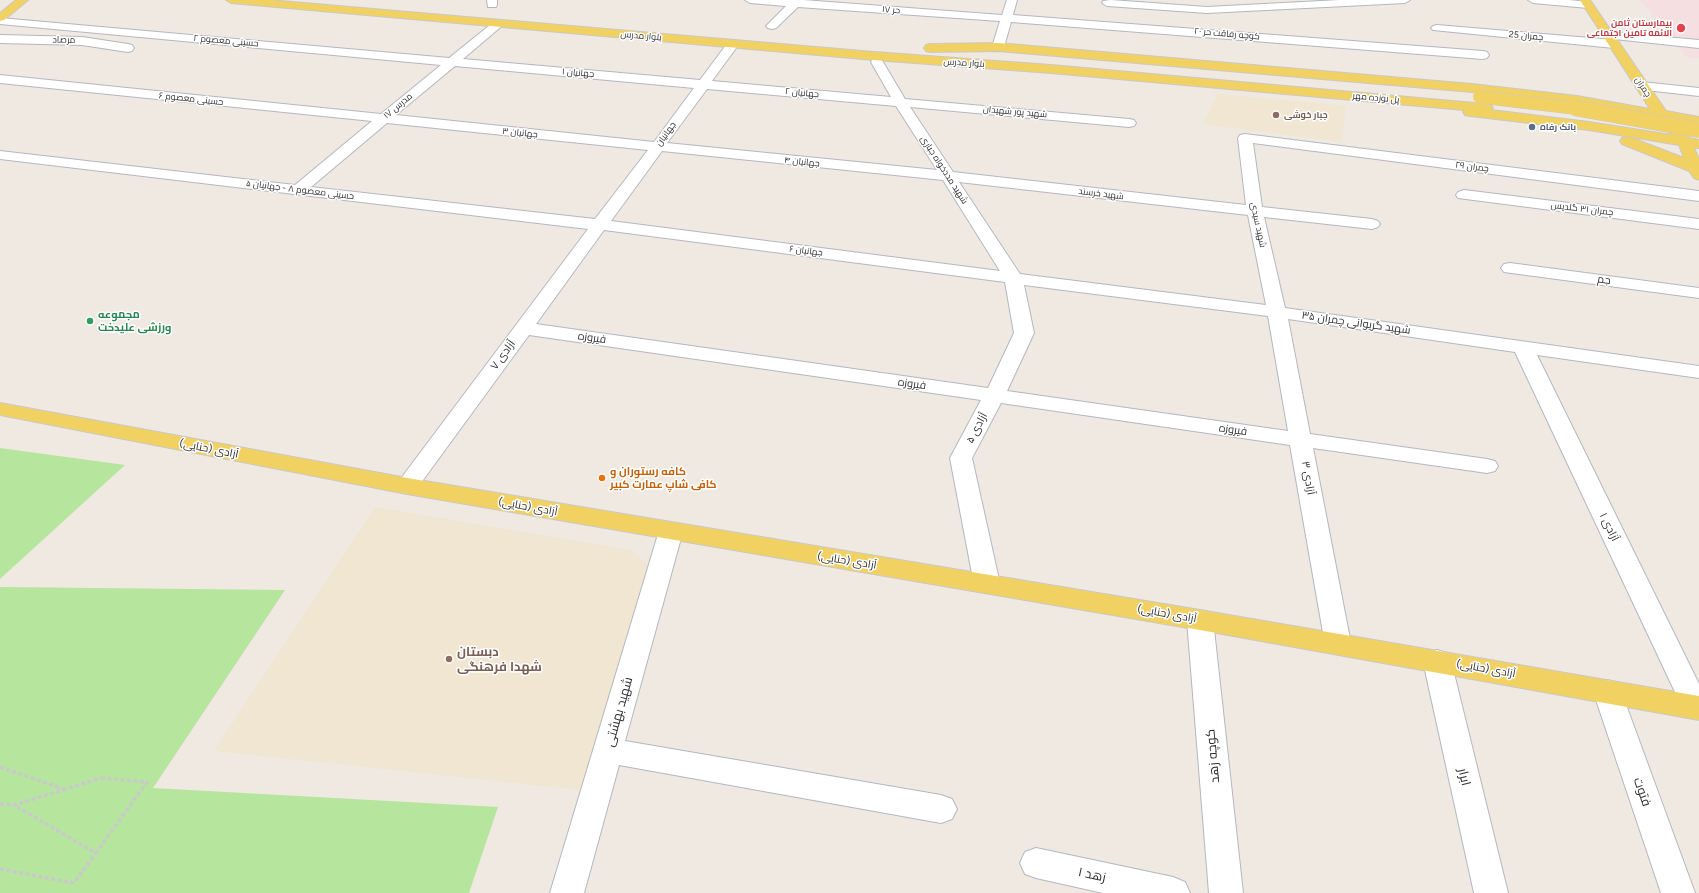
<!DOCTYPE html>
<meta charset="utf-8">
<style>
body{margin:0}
canvas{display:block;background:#efe9e1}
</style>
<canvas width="1699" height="893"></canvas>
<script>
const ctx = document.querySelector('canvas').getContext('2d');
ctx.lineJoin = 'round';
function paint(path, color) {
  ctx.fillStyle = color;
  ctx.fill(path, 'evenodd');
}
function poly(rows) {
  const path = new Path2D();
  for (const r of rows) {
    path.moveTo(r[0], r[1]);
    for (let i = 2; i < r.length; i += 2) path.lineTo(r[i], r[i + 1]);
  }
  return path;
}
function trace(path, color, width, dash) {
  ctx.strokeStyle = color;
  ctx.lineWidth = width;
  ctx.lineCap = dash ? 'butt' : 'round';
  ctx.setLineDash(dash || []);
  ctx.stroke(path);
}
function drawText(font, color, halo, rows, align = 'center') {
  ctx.font = font + ' Figtree,Cairo,sans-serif';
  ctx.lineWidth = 3;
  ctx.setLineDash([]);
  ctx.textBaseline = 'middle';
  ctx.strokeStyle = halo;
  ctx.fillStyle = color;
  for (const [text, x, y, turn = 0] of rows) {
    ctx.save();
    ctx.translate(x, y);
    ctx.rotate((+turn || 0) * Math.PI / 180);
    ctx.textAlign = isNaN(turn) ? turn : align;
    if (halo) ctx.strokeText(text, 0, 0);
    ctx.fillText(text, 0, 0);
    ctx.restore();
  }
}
const education = poly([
 [1218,94,1346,106,1341,142,1203,124],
 [375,507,630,550,651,567,582,790,214,751]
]);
const medical = poly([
 [1640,0,1699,0,1699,58,1686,57]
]);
const green = poly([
 [0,448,125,465,0,579],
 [0,587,285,590,153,788,498,807,469,893,0,893]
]);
const path = poly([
 [0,767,64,789],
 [101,778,147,782,96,853,14,805,101,778],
 [0,804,14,805],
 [0,869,74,883,96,853]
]);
const minor = poly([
 [487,0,497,0,497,5,496,7,488,7,487,0],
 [745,0,803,0,1002,15,1007,0,1017,0,1013,15,1483,51,1487,52,1489,55,1487,58,1483,59,1011,22,1004,47,1002,50,998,51,994,50,992,47,1000,21,798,7,776,28,772,29,768,28,766,26,786,6,750,3,745,0],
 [1111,0,1207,7,1340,0,1410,0,1405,3,1207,13,1107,6,1102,3,1103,1,1111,0],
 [1528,0,1569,0,1588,2,1593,5,1588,8,1533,3,1528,0],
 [0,18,449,58,495,21,499,20,503,21,505,23,503,25,463,59,700,80,729,41,733,40,737,41,739,44,712,81,891,97,871,62,873,59,877,58,881,59,883,62,905,99,1129,119,1134,120,1136,123,1134,126,1129,127,910,107,953,172,1246,205,1238,138,1240,135,1245,134,1699,191,1699,201,1253,143,1262,207,1372,219,1378,221,1380,224,1378,227,1372,229,1264,217,1285,308,1699,366,1699,378,1537,355,1699,684,1699,718,1696,719,1686,715,1682,707,1515,352,1288,319,1310,434,1487,459,1495,461,1498,466,1495,471,1487,473,1313,448,1351,644,1348,651,1338,654,1328,651,1325,644,1290,445,1001,403,972,458,1000,584,996,591,987,593,978,591,974,584,950,458,981,400,529,335,415,491,407,494,399,491,396,486,399,481,588,229,0,159,0,151,295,185,372,121,0,83,0,75,381,114,441,65,0,24,0,18],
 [455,66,694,88,654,142,396,115,455,66],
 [707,89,896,106,937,170,667,143,707,89],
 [387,123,648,150,595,219,311,187,387,123],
 [662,151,943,180,1000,271,611,221,662,151],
 [959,182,1248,215,1266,305,1020,274,959,182],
 [604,230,1005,282,1014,333,988,388,536,324,604,230],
 [1024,285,1268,316,1288,431,1007,391,1034,333,1024,285],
 [1437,25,1614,40,1618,41,1620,44,1618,47,1614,48,1433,30,1431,28,1433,26,1437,25],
 [1609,32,1699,40,1699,48,1605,38,1603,36,1605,34,1609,32],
 [0,35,82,37,128,44,132,45,134,48,132,51,128,52,82,45,0,43,0,35],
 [1642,82,1699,88,1699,96,1637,89,1636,86,1637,83,1642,82],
 [1464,190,1699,219,1699,229,1458,198,1456,195,1458,192,1464,190],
 [1510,263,1699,288,1699,298,1504,272,1501,268,1504,264,1510,263],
 [671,523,680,525,683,531,625,741,941,795,952,799,957,809,952,819,941,823,619,765,584,893,550,893,659,531,662,525,671,523],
 [1200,610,1209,613,1213,620,1243,893,1209,893,1187,620,1191,613,1200,610],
 [1437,650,1447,653,1451,661,1508,893,1474,893,1423,661,1427,653,1437,650],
 [1607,680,1617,683,1621,691,1695,893,1661,893,1593,691,1597,683,1607,680],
 [1036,848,1173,877,1185,882,1190,893,1103,893,1036,878,1025,874,1020,863,1025,852,1036,848]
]);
const major = poly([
 [16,0,28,0,4,20,0,21,0,13,16,0],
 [226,0,269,0,874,52,1051,65,1486,104,1491,105,1493,108,1491,110,1589,122,1672,135,1657,118,1577,104,1472,92,998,51,930,52,926,51,924,48,926,45,930,44,998,43,1472,84,1577,96,1650,109,1580,0,1590,0,1666,111,1699,117,1699,125,1674,121,1689,138,1699,140,1699,148,1694,148,1699,159,1699,180,1694,178,1689,171,1622,144,1620,141,1622,138,1627,137,1632,138,1684,158,1679,145,1589,130,1470,116,1465,115,1463,112,1464,110,1051,73,874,60,231,3,226,0],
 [0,403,407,478,1200,610,1699,696,1699,720,1200,630,407,494,0,415,0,403]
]);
const majorBridgeFar1 = poly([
 [1479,97,1581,109]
]);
const majorBridge = poly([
 [1575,108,1699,130]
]);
const markers = [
 [1681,28,5,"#e0444e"],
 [1276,115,4,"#8d6e63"],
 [1532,127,4,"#5c6f8a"],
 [90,321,4,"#2e9e5b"],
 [602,478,4,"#e8710a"],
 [449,659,4,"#8d6e63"]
];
const farStreetnames = [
 ["حر ۱۷",891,10,4],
 ["کوچه رفاقت حر ۲۰",1227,34,5],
 ["بلوار مدرس",641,36,5],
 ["چمران 25",1526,36,5],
 ["مرصاد",64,40,1],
 ["حسینی معصوم ۲",226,41,5],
 ["بلوار مدرس",964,63,4],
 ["جهانیان ۱",578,73,5],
 ["چمران",1643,87,57],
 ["جهانیان ۲",802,93,5],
 ["پل نوزده مهر",1376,98,5],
 ["حسینی معصوم ۶",191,99,6],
 ["مدرس ۱۷",398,106,-40],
 ["شهید پور شهیدان",1015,112,5],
 ["جهانیان ۳",520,133,6],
 ["جهانیان",666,134,-54],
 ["جهانیان ۴",802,162,6],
 ["چمران ۲۹",1472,167,7],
 ["شهید مددخواه جباری",944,170,57],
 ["حسینی معصوم ۸ - جهانیان ۵",300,190,7],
 ["شهید خرسند",1101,194,7],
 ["چمران ۳۱ گلدیس",1582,209,7],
 ["شهید سیدی",1258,225,78],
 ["جهانیان ۶",806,251,7]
];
const farHealthnames = [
 ["بیمارستان ثامن",1672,23],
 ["الائمه تامین اجتماعی",1672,33]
];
const farEducationnames = [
 ["جبار خوشی",1284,115]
];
const farServicenames = [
 ["بانک رفاه",1540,127]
];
const streetNames = [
 ["جم",1604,280,7],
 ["شهید گریوانی چمران ۳۵",1356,323,8],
 ["فیروزه",592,338,8],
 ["آزادی ۷",503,355,-54],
 ["فیروزه",912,384,8],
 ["آزادی ۵",977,428,-62],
 ["فیروزه",1233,430,8],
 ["آزادی (حنایی)",209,449,11],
 ["آزادی ۳",1308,478,80],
 ["آزادی (حنایی)",528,507,10],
 ["آزادی ۱",1609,527,64],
 ["آزادی (حنایی)",847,561,9],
 ["آزادی (حنایی)",1167,614,10],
 ["آزادی (حنایی)",1486,669,10]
];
const leisureNames = [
 ["مجموعه",98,315],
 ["ورزشی علیدخت",98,328]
];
const foodNames = [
 ["کافه رستوران و",610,472],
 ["کافی شاپ عمارت کبیر",610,485]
];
const nearEducationnames = [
 ["دبستان",457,652],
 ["شهدا فرهنگی",457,667]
];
const nearStreetnames = [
 ["شهید بهشتی",619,712,-74],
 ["کوچه زهد",1213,756,-95],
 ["ابرار",1464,777,77],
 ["فتوت",1642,792,71],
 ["زهد ۱",1092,875,12]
];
paint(education, '#f0e6d1');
paint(medical, '#f5dfe0');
paint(green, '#b6e59e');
trace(minor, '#b4b7c1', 2);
trace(major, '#c9c9c9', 2);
trace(path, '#c9c9c9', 3.5, [4, 2.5]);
paint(minor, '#fff');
paint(major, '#f2d163');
trace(majorBridgeFar1, '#c9c9c9', 13, []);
trace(majorBridge, '#c9c9c9', 16, []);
trace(majorBridgeFar1, '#f2d163', 12);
trace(majorBridge, '#f2d163', 15);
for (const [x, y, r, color] of markers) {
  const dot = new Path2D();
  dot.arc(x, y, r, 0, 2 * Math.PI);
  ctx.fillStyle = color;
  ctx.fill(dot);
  trace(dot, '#fff', 1.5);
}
drawText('9px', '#2e2e2e', '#fff', farStreetnames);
drawText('bold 9px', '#be3a42', '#fff', farHealthnames, 'right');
drawText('bold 9px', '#785e54', '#fff', farEducationnames, 'left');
drawText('bold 9px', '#4e5e75', '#fff', farServicenames, 'left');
drawText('11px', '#2e2e2e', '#fff', streetNames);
drawText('bold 11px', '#27864d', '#fff', leisureNames, 'left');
drawText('bold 11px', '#c56008', '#fff', foodNames, 'left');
drawText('bold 13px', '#785e54', '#fff', nearEducationnames, 'left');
drawText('13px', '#2e2e2e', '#fff', nearStreetnames);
</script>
